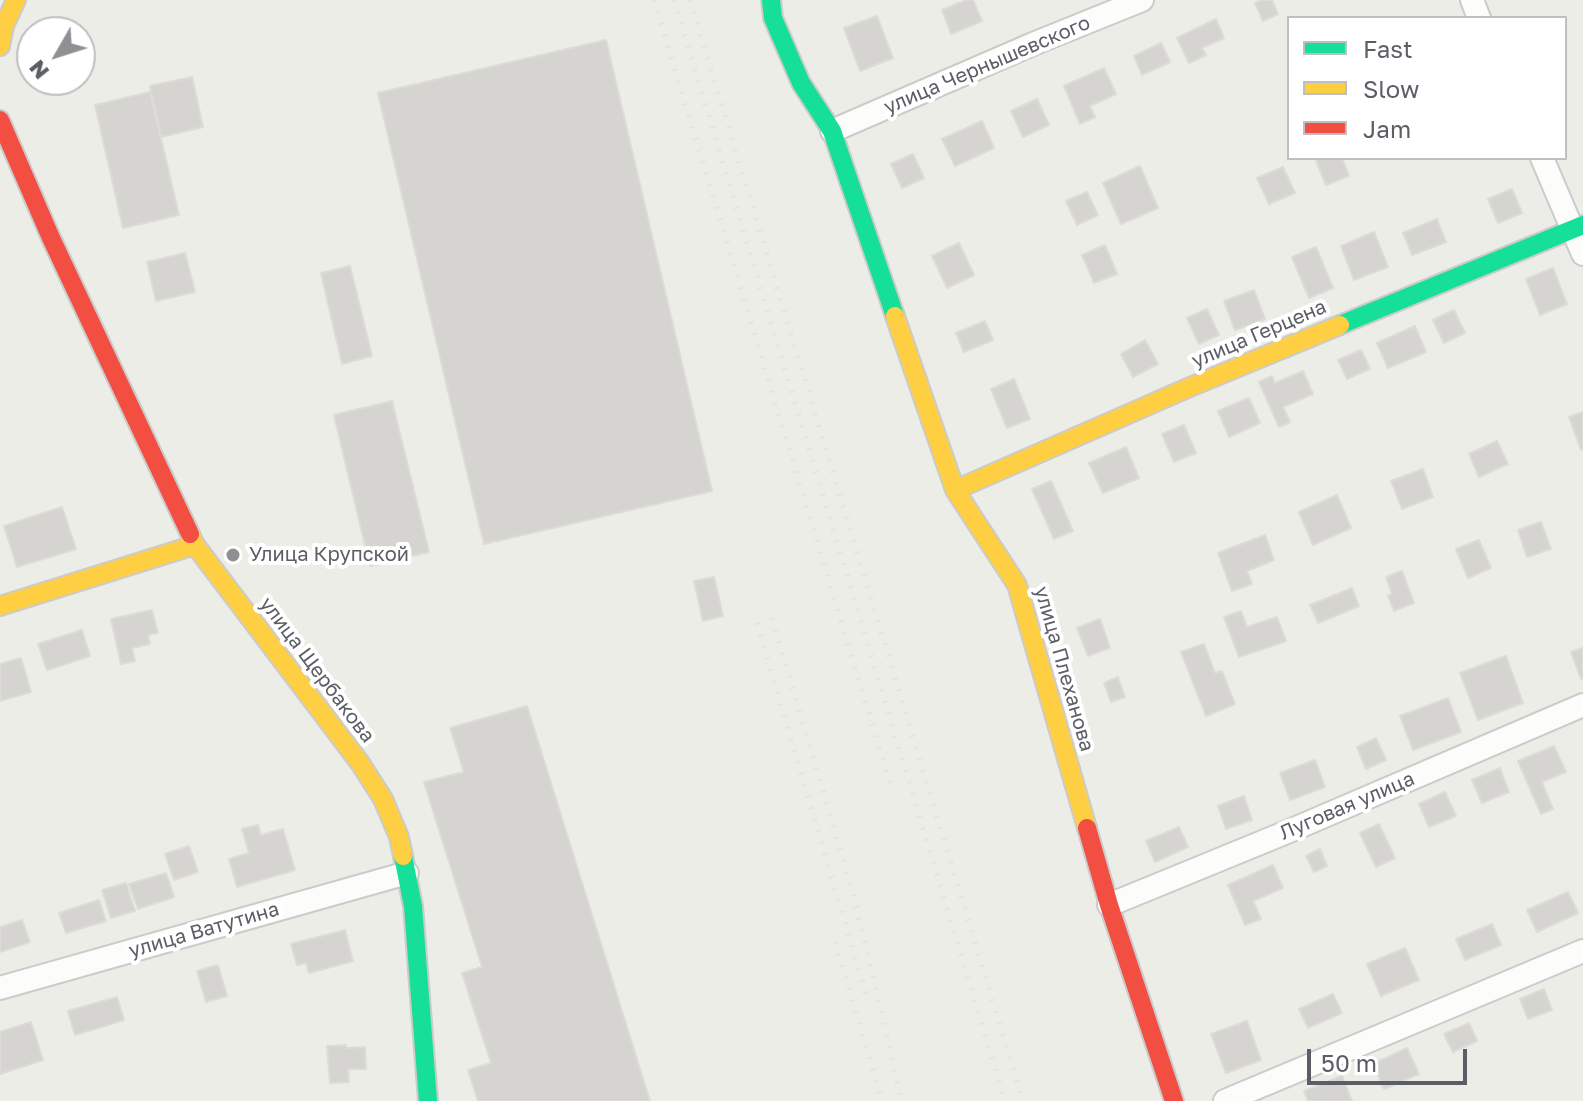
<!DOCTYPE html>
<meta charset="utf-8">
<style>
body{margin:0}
#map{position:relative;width:1583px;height:1101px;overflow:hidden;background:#edede7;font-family:"Golos Text",sans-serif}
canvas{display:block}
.legend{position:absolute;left:1287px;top:16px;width:280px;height:144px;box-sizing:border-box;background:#fff;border:2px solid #bebfc2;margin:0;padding:10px 14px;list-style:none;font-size:24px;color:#5c5e66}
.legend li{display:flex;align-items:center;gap:16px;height:40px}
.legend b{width:40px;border:2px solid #bebfc2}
.north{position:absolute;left:16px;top:16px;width:80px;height:80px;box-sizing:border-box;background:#fff;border:2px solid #bebfc2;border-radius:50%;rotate:231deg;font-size:22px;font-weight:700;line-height:32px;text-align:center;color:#5c5e66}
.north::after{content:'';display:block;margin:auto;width:28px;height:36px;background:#8f9093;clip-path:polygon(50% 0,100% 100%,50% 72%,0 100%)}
.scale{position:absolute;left:1307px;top:1049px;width:160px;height:36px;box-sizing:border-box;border:4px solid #5c5e66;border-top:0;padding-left:10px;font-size:24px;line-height:28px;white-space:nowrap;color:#5c5e66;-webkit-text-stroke:6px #fff;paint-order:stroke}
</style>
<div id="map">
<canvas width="1583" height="1101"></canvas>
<ul class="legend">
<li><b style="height:10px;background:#16e098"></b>Fast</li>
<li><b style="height:10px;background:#ffcf43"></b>Slow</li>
<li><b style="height:10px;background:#f24e42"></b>Jam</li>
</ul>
<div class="north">N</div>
<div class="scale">50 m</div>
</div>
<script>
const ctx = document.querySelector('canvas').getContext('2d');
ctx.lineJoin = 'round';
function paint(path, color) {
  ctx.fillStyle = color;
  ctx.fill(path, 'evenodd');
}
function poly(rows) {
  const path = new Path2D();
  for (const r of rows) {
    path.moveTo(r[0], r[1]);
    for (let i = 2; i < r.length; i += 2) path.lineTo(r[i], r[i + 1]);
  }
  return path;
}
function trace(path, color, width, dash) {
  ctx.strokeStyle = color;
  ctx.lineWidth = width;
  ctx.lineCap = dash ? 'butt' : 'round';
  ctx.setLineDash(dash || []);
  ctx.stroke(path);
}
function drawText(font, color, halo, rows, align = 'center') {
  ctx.font = font + ' "Golos Text",sans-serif';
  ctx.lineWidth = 8;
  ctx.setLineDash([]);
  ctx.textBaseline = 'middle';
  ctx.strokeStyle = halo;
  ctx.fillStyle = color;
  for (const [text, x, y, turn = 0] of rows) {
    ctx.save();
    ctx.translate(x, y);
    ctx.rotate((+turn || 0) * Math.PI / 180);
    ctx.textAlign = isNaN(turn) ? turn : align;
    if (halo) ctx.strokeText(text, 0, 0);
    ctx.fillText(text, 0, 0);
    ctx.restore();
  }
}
const building = poly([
 [966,0,973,0,982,21,951,34,942,10,966,0],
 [1261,0,1272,0,1278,14,1263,21,1255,3,1261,0],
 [877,16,893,58,860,71,844,28,877,16],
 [1216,19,1224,38,1202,48,1206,55,1189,63,1177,38,1216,19],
 [606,40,712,491,484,544,378,93,606,40],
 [1161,43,1170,62,1142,75,1134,56,1161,43],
 [1104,68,1116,94,1090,106,1095,117,1080,124,1064,86,1104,68],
 [192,77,203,127,161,137,150,86,192,77],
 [150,92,179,215,123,228,95,105,150,92],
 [1037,99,1049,125,1023,137,1011,111,1037,99],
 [982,121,994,148,955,166,942,139,982,121],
 [913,154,924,178,902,188,891,164,913,154],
 [1315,158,1342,158,1349,176,1326,185,1315,158],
 [1140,166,1158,208,1121,224,1103,183,1140,166],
 [1283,167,1295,193,1269,204,1257,178,1283,167],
 [1512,189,1522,213,1498,223,1488,199,1512,189],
 [1087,192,1098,215,1077,225,1066,201,1087,192],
 [1437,219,1446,242,1412,255,1403,233,1437,219],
 [1374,232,1388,267,1354,280,1341,246,1374,232],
 [959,243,974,275,947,288,932,256,959,243],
 [1105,245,1117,274,1094,283,1082,255,1105,245],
 [1316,247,1333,288,1309,298,1292,257,1316,247],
 [185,253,195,292,156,301,147,262,185,253],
 [350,266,372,356,342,364,321,273,350,266],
 [1553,268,1567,304,1540,315,1526,279,1553,268],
 [1254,290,1265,319,1235,330,1224,301,1254,290],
 [1207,309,1219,335,1199,344,1187,318,1207,309],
 [1454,310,1465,333,1444,343,1433,320,1454,310],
 [985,321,993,340,964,352,956,333,985,321],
 [1415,326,1426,352,1388,368,1377,343,1415,326],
 [1145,340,1158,364,1133,377,1121,354,1145,340],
 [1361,350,1370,369,1347,379,1338,360,1361,350],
 [1303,371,1313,394,1283,407,1290,422,1279,427,1259,382,1272,376,1275,383,1303,371],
 [1014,379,1030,419,1007,428,991,389,1014,379],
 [1249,398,1260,423,1229,437,1218,411,1249,398],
 [392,401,429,552,370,566,334,415,392,401],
 [1583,412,1583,449,1581,450,1569,417,1583,412],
 [1184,425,1196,453,1174,462,1162,434,1184,425],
 [1497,441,1508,464,1479,477,1469,454,1497,441],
 [1126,447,1139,478,1103,493,1089,463,1126,447],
 [1423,469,1433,497,1402,509,1391,481,1423,469],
 [1051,481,1073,531,1054,539,1032,489,1051,481],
 [1337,495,1351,528,1313,545,1299,512,1337,495],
 [62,507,76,549,17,567,4,526,62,507],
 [1541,522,1551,549,1527,557,1518,530,1541,522],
 [1265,535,1274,560,1247,571,1252,584,1232,591,1218,553,1265,535],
 [1479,540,1491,568,1468,578,1456,549,1479,540],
 [1402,571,1414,603,1394,611,1388,596,1392,594,1386,577,1402,571],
 [714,577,723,616,703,621,694,581,714,577],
 [1352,588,1359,606,1318,623,1310,605,1352,588],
 [152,610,158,633,148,635,150,644,132,648,135,661,121,664,111,619,152,610],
 [1241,611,1247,627,1277,617,1286,641,1239,657,1224,617,1241,611],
 [1100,619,1110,648,1088,656,1077,628,1100,619],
 [82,630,90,656,47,670,38,644,82,630],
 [1204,644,1215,673,1222,671,1235,704,1206,716,1181,652,1204,644],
 [1583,648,1583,678,1581,679,1571,652,1583,648],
 [1506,656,1523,703,1478,720,1460,673,1506,656],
 [21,658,31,692,0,701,0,664,21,658],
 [1118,677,1125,697,1111,702,1104,683,1118,677],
 [1448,698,1461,732,1413,750,1400,716,1448,698],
 [527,706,650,1101,478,1101,468,1070,491,1063,462,973,482,967,424,782,464,772,450,728,527,706],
 [1376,738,1386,760,1366,769,1357,747,1376,738],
 [1554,746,1566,772,1542,782,1553,809,1541,814,1518,761,1554,746],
 [1315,760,1325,787,1290,800,1280,773,1315,760],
 [1500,768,1509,792,1482,803,1472,780,1500,768],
 [1445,792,1456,816,1429,827,1419,804,1445,792],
 [1244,796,1252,820,1226,829,1218,806,1244,796],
 [1379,824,1395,858,1376,867,1360,833,1379,824],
 [258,825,261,835,283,829,295,870,237,887,229,859,249,853,242,829,258,825],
 [1179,827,1188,847,1155,862,1146,841,1179,827],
 [189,846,198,872,174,880,165,854,189,846],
 [1320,849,1327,866,1314,872,1306,856,1320,849],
 [1273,865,1283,888,1253,901,1261,919,1245,925,1228,885,1273,865],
 [166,873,174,897,138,909,129,884,166,873],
 [126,883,135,911,111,918,102,890,126,883],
 [1568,892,1578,913,1537,932,1527,910,1568,892],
 [99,900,106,921,66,933,59,913,99,900],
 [22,920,30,942,0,952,0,927,22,920],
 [1492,924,1501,945,1465,960,1456,939,1492,924],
 [345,930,353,961,309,973,306,963,297,965,291,944,345,930],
 [1405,948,1419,980,1381,996,1367,964,1405,948],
 [218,965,227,996,206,1002,197,971,218,965],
 [1544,989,1552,1010,1528,1019,1520,999,1544,989],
 [1333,994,1342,1013,1308,1028,1299,1009,1333,994],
 [117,997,124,1020,75,1035,68,1011,117,997],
 [1247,1021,1261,1060,1226,1073,1211,1034,1247,1021],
 [31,1022,43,1060,0,1074,0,1032,31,1022],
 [1469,1023,1477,1041,1453,1052,1444,1034,1469,1023],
 [346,1045,346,1048,365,1047,366,1069,348,1069,349,1082,330,1083,327,1046,346,1045],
 [1407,1048,1419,1074,1384,1089,1373,1064,1407,1048],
 [1342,1076,1352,1101,1308,1101,1304,1091,1342,1076]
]);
const street = poly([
 [1472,0,1479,18],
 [832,131,1033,44,1142,0],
 [1542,158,1583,254],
 [1109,905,1287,832,1583,705],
 [0,988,407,873],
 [1225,1101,1583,951]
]);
const fast = poly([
 [771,0,773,18,801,83,832,131,895,316],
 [1340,325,1583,225],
 [403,856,413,906,428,1101]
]);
const slow = poly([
 [0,46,4,26,16,0],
 [895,316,955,490,1017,585,1087,828],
 [955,490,1190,387,1340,325],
 [190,534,195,545,360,763,383,799,399,837,403,856],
 [0,606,195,545]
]);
const jam = poly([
 [0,120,51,238,190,534],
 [1087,828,1109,905,1174,1101]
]);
const rail = poly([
 [654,0,891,787],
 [674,0,1005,1101],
 [690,0,1023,1101],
 [772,618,852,890,880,1004,901,1101],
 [757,623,867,997],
 [835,942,882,1101]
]);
const markers = [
 [233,555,8,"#8f9093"]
];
const streetNames = [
 ["улица Чернышевского",987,65,-23],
 ["улица Герцена",1259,334,-23],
 ["улица Плеханова",1064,669,74],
 ["улица Щербакова",317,670,53],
 ["Луговая улица",1347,806,-23],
 ["улица Ватутина",204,930,-16]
];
const poiNames = [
 ["Улица Крупской",249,555]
];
paint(building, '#d5d4d1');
trace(building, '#dcdcd6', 2);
trace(street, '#cbcbca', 26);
trace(fast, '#cbcbcb', 22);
trace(slow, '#cbcbcb', 22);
trace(jam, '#cbcbcb', 22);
trace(street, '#fcfcfb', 22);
trace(fast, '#16e098', 18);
trace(slow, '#ffcf43', 18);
trace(jam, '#f24e42', 18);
trace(rail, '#e4e4e4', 6, [2, 10]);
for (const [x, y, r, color] of markers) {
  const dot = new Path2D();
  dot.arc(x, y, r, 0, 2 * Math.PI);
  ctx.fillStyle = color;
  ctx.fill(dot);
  trace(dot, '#fff', 3);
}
drawText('20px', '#5c5e66', '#fff', streetNames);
drawText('20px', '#5c5e66', '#fff', poiNames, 'left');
</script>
